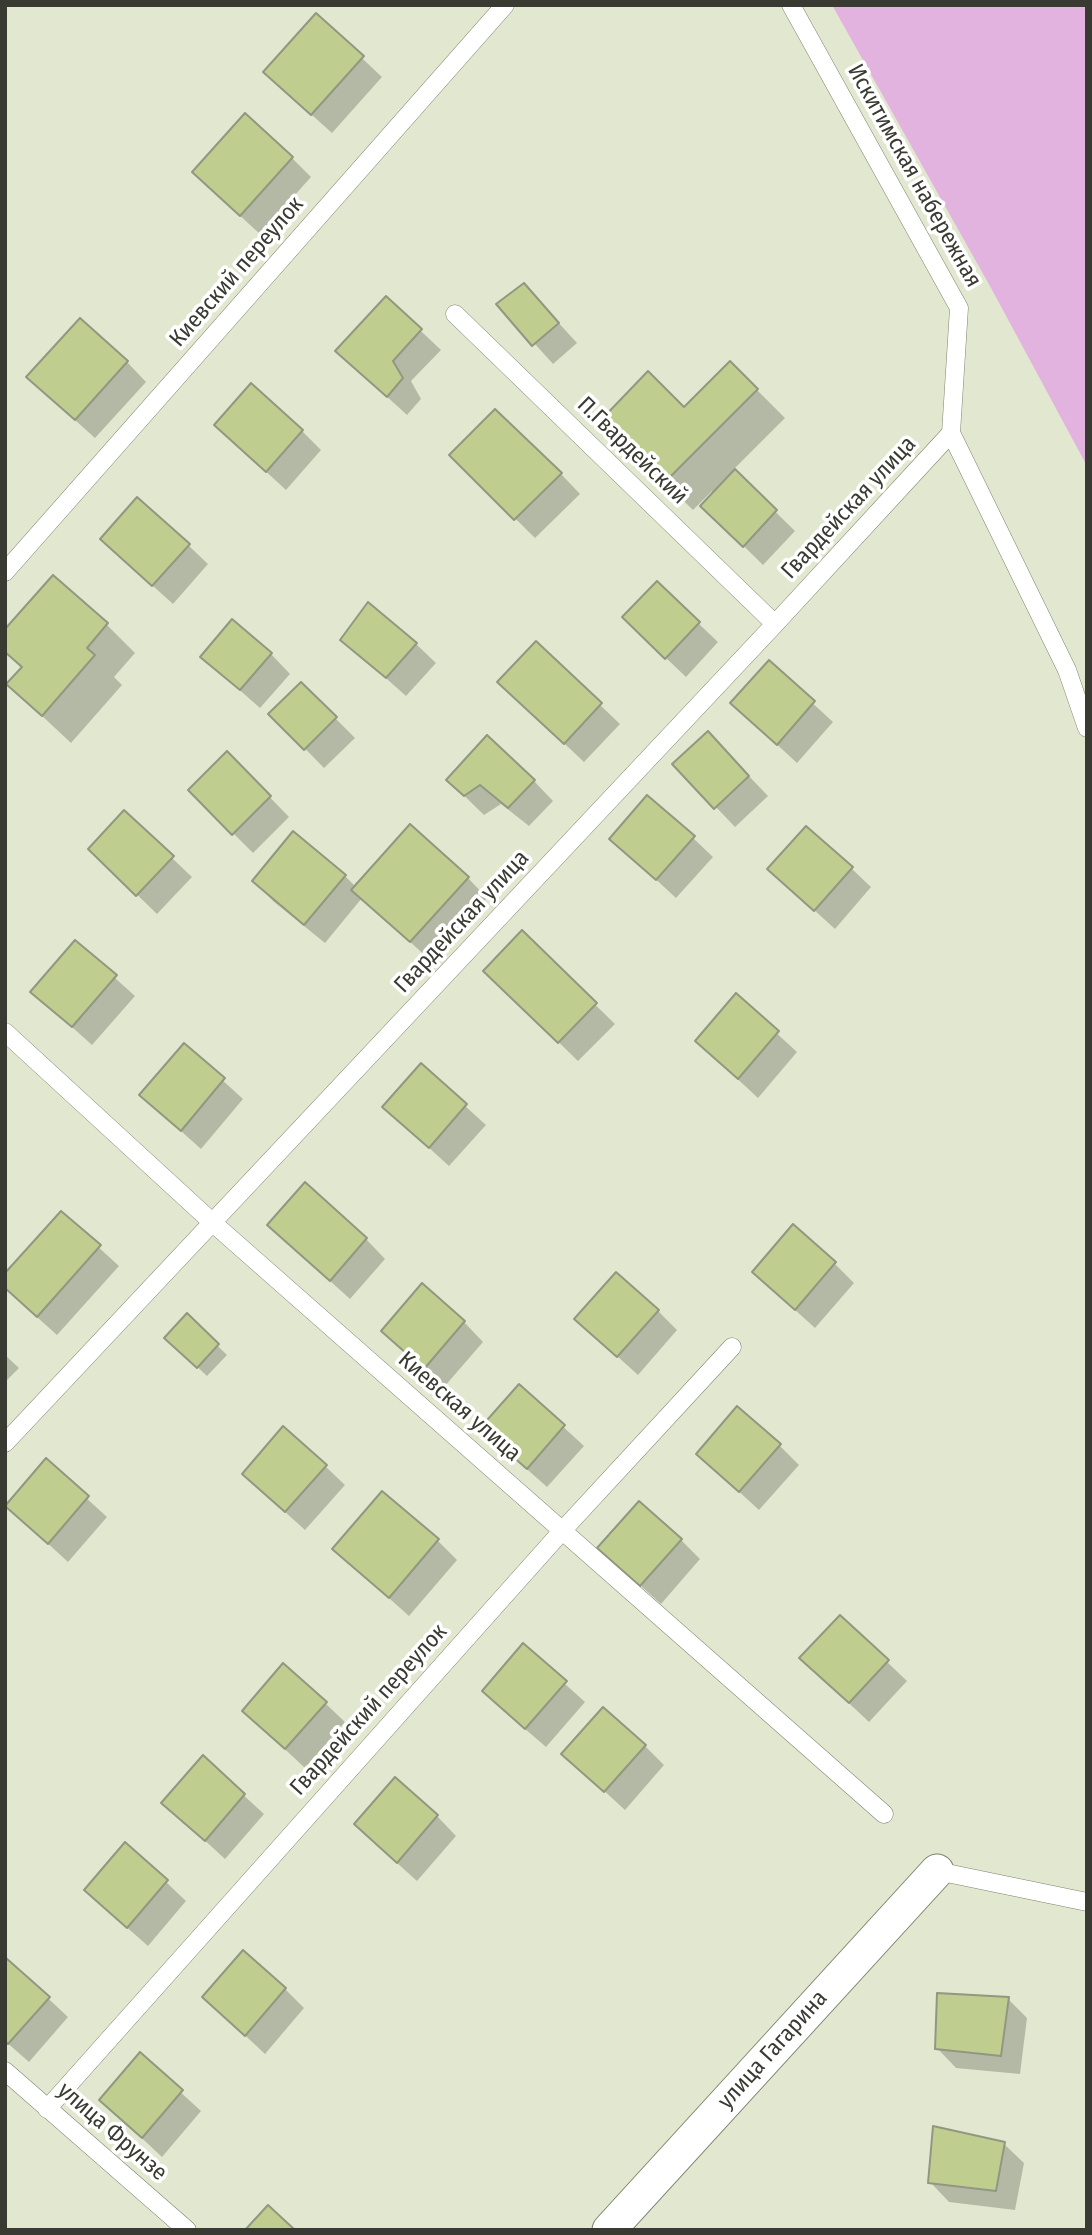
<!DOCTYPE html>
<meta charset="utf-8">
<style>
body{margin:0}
#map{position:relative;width:1092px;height:2235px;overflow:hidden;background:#e2e8d0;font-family:"Fira Sans Condensed",sans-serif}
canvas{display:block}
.frame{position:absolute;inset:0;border:7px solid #393b32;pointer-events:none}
</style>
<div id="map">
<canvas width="1092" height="2235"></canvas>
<div class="frame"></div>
</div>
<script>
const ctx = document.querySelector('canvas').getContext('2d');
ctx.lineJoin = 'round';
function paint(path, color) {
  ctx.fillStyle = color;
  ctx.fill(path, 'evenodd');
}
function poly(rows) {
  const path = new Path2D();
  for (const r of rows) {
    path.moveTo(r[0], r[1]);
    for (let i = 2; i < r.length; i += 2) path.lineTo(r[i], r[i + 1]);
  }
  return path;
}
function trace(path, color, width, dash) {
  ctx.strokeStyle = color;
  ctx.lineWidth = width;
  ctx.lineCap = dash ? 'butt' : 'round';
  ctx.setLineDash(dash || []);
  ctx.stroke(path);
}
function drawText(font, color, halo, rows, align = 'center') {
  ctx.font = font + ' "Fira Sans Condensed",sans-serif';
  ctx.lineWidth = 7;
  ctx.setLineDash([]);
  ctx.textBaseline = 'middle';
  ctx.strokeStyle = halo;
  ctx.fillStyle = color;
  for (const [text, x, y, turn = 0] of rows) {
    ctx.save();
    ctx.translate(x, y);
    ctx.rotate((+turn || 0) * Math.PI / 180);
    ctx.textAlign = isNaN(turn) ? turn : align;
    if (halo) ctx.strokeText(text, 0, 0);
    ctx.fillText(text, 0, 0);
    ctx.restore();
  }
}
const green = poly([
 [832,5,1087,5,1087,466,991,288]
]);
const shadow = poly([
 [316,15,382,77,332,133,285,91],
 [292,158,311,177,260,234,214,192],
 [524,285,577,343,553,364,499,304],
 [386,298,441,350,411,381,421,399,407,415,337,351],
 [127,362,146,382,95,438,48,396],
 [730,363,785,418,733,470,795,531,763,565,703,506,714,494,712,491,693,510,602,421,684,409],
 [302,431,321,450,286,490,236,444],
 [451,455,561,474,580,494,535,538],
 [188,545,208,564,173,604,122,558],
 [698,623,718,642,686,677,644,637],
 [106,624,135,653,114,677,122,685,71,743,8,684,22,669,5,651],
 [343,640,416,644,436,663,406,696],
 [536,644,620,724,584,762,519,701],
 [271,654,290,674,260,708,202,657],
 [769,663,833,722,797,763,732,703],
 [301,684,355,738,324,768,271,714],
 [227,753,289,817,253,853,190,790],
 [727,753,768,796,735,827,675,764],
 [448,780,534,781,553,801,529,826,501,804,484,815],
 [693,838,713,857,676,898,612,839],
 [90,849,172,858,192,877,157,914],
 [851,868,871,887,835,929,769,869],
 [345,876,356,887,468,878,487,898,431,961,362,898,325,943,273,901,254,881],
 [522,933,615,1024,578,1061,505,990],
 [75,942,135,996,92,1045,33,992],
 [736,996,797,1052,758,1098,717,1060],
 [184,1045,243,1099,201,1149,141,1095],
 [421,1066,486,1125,449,1166,384,1107],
 [61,1213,119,1266,57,1335,19,1301],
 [366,1239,385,1259,350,1299,289,1244],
 [835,1264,854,1283,815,1328,774,1291],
 [658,1311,677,1330,638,1375,576,1319],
 [187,1316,227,1355,207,1376,176,1347],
 [464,1322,483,1342,444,1387,403,1350],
 [5,1355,19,1368,5,1382],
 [519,1386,584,1446,547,1487,502,1447],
 [780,1446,799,1465,759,1510,698,1454],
 [46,1461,107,1517,68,1562,7,1506],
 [325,1466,345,1485,305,1530,264,1493],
 [437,1540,457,1560,409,1616,334,1549],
 [681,1540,700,1559,661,1604,599,1548],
 [840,1617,907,1681,869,1722,821,1677],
 [523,1646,585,1702,546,1747,503,1710],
 [325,1703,345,1722,305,1768,244,1711],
 [645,1746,664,1765,625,1810,564,1754],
 [203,1758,264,1814,225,1859,164,1803],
 [437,1816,456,1836,417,1881,376,1844],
 [126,1844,186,1901,148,1946,106,1909],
 [7,1960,68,2017,29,2062,5,2041],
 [285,1989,304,2008,265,2054,204,1997],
 [1008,1999,1027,2018,1020,2074,956,2068,937,2048],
 [140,2055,201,2111,162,2157,101,2100],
 [1004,2144,1024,2163,1015,2210,949,2202,930,2182]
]);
const building = poly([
 [316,13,364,56,311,115,263,72,316,13],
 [245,113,293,157,240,216,192,172,245,113],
 [524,283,559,323,532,346,496,304,524,283],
 [386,296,422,329,393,361,403,378,387,397,335,351,386,296],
 [80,318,128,361,75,420,26,377,80,318],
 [730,361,758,389,663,484,600,421,648,371,684,407,730,361],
 [251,383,303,430,266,472,214,425,251,383],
 [495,409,562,473,514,520,449,455,495,409],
 [735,469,777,510,743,547,700,506,735,469],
 [137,497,190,544,152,586,100,539,137,497],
 [53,575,108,623,87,648,95,655,42,716,6,684,22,667,5,652,5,629,53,575],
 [657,581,700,622,665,659,622,617,657,581],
 [368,602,417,643,386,678,340,640,368,602],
 [232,619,272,653,240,690,200,657,232,619],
 [536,641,602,703,564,744,497,682,536,641],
 [769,660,815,701,777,745,730,703,769,660],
 [301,682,337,717,304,750,268,714,301,682],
 [708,731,749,776,714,809,672,764,708,731],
 [487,735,535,780,508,808,480,785,464,796,446,780,487,735],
 [227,751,271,796,232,835,188,790,227,751],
 [647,795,695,836,656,880,609,839,647,795],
 [124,810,174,856,136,896,88,849,124,810],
 [410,824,469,877,410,942,351,890,410,824],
 [806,826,853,867,814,911,767,869,806,826],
 [293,831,346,875,304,925,252,881,293,831],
 [522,930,597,1003,558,1043,483,971,522,930],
 [75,940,117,975,72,1027,30,992,75,940],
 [736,993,779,1031,738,1079,695,1041,736,993],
 [184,1043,225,1078,181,1131,139,1095,184,1043],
 [421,1063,467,1104,429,1148,382,1107,421,1063],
 [305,1182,367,1238,330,1281,267,1225,305,1182],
 [61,1211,101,1245,37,1317,5,1288,5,1273,61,1211],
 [793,1224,836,1262,795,1310,752,1272,793,1224],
 [616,1272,659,1310,617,1357,574,1319,616,1272],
 [422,1283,465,1321,424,1369,381,1331,422,1283],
 [187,1313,219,1344,197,1368,164,1338,187,1313],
 [519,1384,565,1425,527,1469,480,1428,519,1384],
 [737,1406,781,1444,739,1492,696,1454,737,1406],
 [283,1426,327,1465,285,1512,242,1474,283,1426],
 [46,1458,89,1496,48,1544,5,1506,46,1458],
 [382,1491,439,1539,389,1598,332,1549,382,1491],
 [639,1501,682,1539,640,1586,597,1548,639,1501],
 [840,1615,889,1660,849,1703,799,1658,840,1615],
 [523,1643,567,1681,525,1729,482,1691,523,1643],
 [283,1663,327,1702,285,1749,242,1711,283,1663],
 [603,1707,646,1745,604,1792,561,1754,603,1707],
 [203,1755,245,1794,205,1841,161,1803,203,1755],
 [395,1777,438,1815,397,1863,354,1824,395,1777],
 [125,1842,168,1880,127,1928,84,1890,125,1842],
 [243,1950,286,1988,245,2036,202,1997,243,1950],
 [6,1958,50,1997,8,2044,5,2041,6,1958],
 [937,1993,1009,1997,1001,2056,935,2049,937,1993],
 [140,2052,183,2090,142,2138,99,2100,140,2052],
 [933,2126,1005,2142,996,2191,928,2183,933,2126],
 [268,2205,295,2230,245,2230,268,2205]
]);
const service = poly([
 [791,5,959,308,951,433,1067,670,1087,728],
 [455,314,775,624],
 [5,572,505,5],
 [5,1032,213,1223,884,1814],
 [5,1443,775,624,951,433],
 [937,1871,1087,1902],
 [5,2071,187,2230],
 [47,2109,562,1531,732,1347]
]);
const minor = poly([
 [609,2230,937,1871]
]);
const streetNames = [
 ["Искитимская набережная",914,176,61],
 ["Киевский переулок",237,272,-49],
 ["П.Гвардейский",632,451,44],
 ["Гвардейская улица",849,508,-47],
 ["Гвардейская улица",462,922,-47],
 ["Киевская улица",459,1407,41],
 ["Гвардейский переулок",369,1710,-48],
 ["улица Гагарина",773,2050,-48],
 ["улица Фрунзе",112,2132,41]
];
paint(green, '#e2b3df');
paint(shadow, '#0003');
paint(building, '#bfce8f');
trace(building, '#919781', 2);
trace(service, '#7e836e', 19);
trace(minor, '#7e836e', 35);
trace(service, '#fff', 18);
trace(minor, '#fff', 33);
drawText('23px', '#393b32', '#fff', streetNames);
</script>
